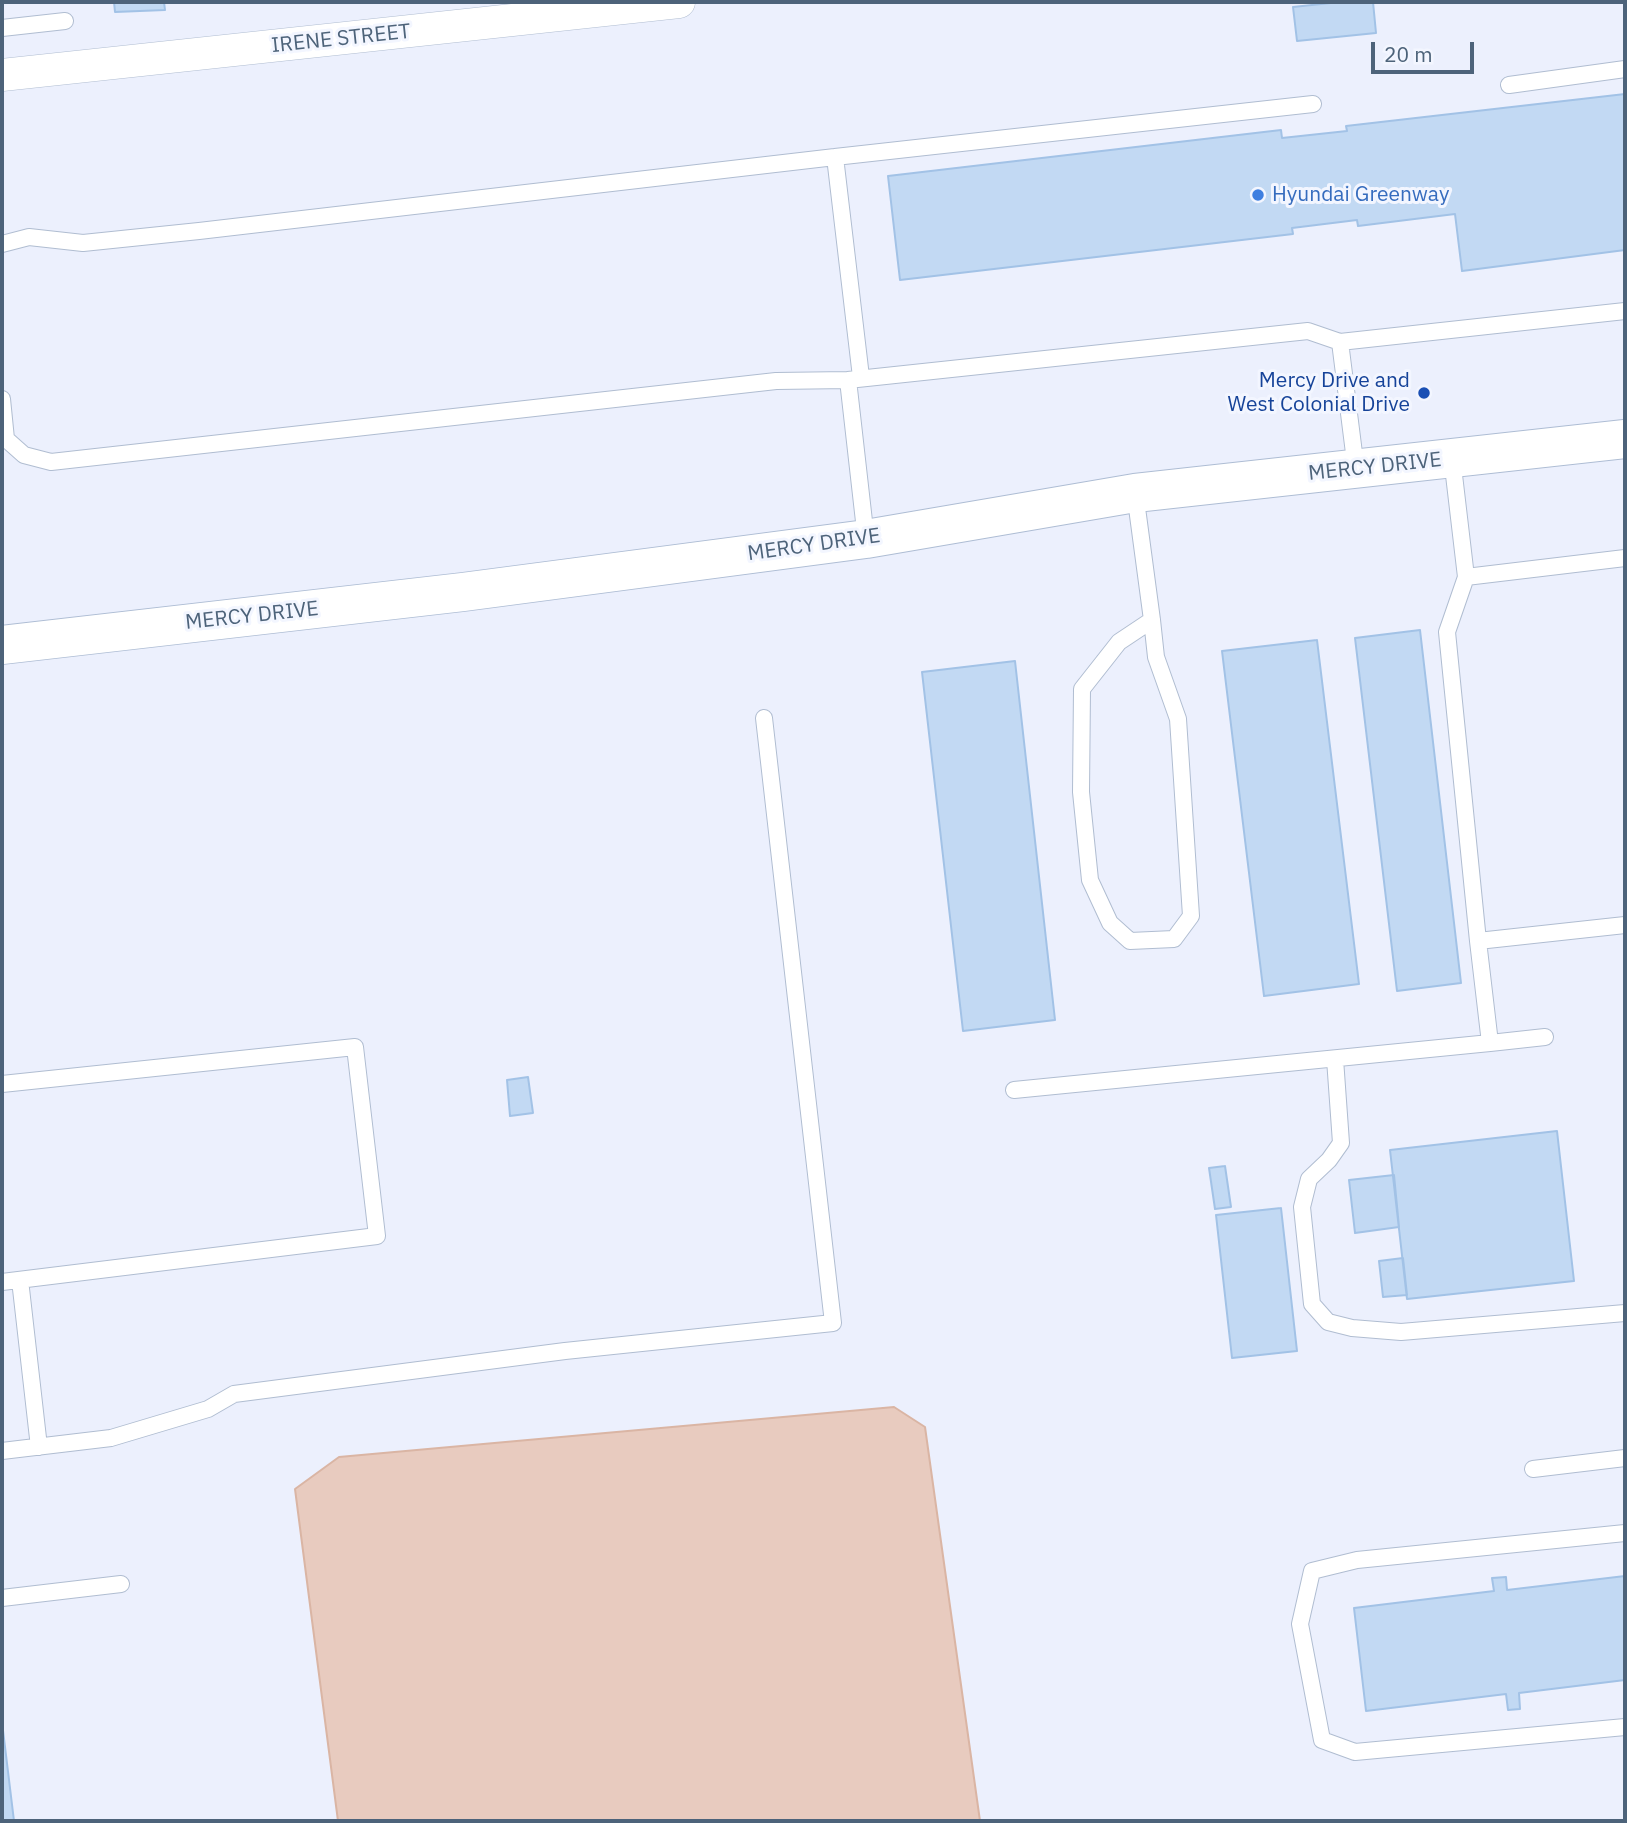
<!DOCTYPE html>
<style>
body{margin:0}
#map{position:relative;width:1627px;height:1823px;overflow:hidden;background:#ecf0fd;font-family:"IBM Plex Sans",sans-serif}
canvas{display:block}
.frame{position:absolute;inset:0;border:4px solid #4d637a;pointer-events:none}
.scale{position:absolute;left:1371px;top:42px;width:103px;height:32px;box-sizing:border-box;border:4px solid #4d637a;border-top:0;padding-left:9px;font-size:21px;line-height:24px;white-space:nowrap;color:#4d637a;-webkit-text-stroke:5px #f3f6ff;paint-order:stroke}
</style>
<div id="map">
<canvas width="1627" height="1823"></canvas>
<div class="frame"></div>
<div class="scale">20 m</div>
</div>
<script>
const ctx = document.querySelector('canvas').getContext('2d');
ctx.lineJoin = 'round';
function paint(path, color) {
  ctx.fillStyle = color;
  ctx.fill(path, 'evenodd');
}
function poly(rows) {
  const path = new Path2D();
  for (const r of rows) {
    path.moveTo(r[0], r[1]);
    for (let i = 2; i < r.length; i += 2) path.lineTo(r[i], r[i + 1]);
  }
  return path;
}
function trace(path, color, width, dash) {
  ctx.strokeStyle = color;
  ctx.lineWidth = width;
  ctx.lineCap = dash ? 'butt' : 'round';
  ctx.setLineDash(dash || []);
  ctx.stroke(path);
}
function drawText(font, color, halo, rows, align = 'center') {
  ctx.font = font + ' "IBM Plex Sans",sans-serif';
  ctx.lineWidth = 6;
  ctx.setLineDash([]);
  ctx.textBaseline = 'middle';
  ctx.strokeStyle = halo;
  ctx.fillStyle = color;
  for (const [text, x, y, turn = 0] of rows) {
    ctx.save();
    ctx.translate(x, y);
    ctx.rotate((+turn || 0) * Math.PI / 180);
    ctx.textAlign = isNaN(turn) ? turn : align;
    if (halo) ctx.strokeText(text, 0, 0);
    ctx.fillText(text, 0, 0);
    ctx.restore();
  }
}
const water = poly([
 [894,1407,925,1427,980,1821,338,1821,295,1489,339,1457,894,1407]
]);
const building = poly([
 [114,2,164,2,165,10,115,12,114,2],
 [1340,2,1373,2,1376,33,1297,41,1293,7,1340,2],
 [1625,94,1625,250,1462,271,1455,214,1358,226,1357,220,1292,228,1293,234,900,280,888,176,1281,130,1282,138,1347,131,1346,126,1625,94],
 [1420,630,1461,983,1397,991,1355,638,1420,630],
 [1317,640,1359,984,1264,996,1222,651,1317,640],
 [1015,661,1055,1020,963,1031,922,672,1015,661],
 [528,1077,533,1113,510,1116,507,1080,528,1077],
 [1557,1131,1574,1281,1407,1299,1390,1150,1557,1131],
 [1225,1166,1231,1207,1215,1209,1209,1168,1225,1166],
 [1394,1175,1399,1227,1355,1233,1349,1180,1394,1175],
 [1281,1208,1297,1351,1232,1358,1216,1215,1281,1208],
 [1403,1258,1407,1295,1383,1297,1379,1261,1403,1258],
 [1625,1576,1625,1680,1519,1693,1520,1709,1508,1710,1506,1694,1366,1711,1354,1608,1494,1591,1492,1578,1506,1577,1507,1590,1625,1576],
 [2,1722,14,1821,2,1821,2,1722]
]);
const lane = poly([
 [2,28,65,21],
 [1509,85,1625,69],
 [2,244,29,237,83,243,199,231,835,157],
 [861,377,835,157,1313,104],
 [848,380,866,539],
 [2,399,6,439,24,455,51,462,776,381,848,380,1308,331,1340,342],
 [1452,458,1466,577,1447,632,1478,941,1625,925],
 [1356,469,1340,342,1625,311],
 [1135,493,1152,620,1156,657,1178,719,1191,916,1174,939,1130,941,1110,923,1090,880,1081,792,1082,689,1119,642,1152,620],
 [1466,577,1625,558],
 [1490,1043,1545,1037],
 [1335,1059,1341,1143,1329,1160,1309,1179,1302,1207,1312,1304,1328,1322,1352,1328,1401,1332,1625,1313],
 [2,1084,355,1047,377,1236,2,1282],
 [1014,1090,1490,1043,1478,941],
 [20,1280,39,1447],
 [2,1451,111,1438,208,1409,234,1394,565,1351,833,1323,764,718],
 [1533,1469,1625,1458],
 [1625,1533,1357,1560,1312,1571,1300,1624,1322,1740,1355,1752,1625,1727],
 [2,1598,121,1584]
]);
const street = poly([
 [2,75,679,2]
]);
const secondary = poly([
 [2,645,463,592,866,539,1135,493,1625,439]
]);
const markers = [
 [1258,195,7,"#3f7fe0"],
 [1424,393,7,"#1a4fb4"]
];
const streetNames = [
 ["IRENE STREET",341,39,-6],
 ["MERCY DRIVE",1375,467,-6],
 ["MERCY DRIVE",814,545,-8],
 ["MERCY DRIVE",252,616,-6]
];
const shopNames = [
 ["Hyundai Greenway",1272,195]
];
const transitNames = [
 ["Mercy Drive and",1410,381],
 ["West Colonial Drive",1410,405]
];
paint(water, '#e8cbbf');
trace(water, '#dab5a4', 2);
paint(building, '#c2d9f3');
trace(building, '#a2c2e6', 2);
trace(lane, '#b0bdd1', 18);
trace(street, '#b0bdd1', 33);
trace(secondary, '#aebdd4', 40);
trace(lane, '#fff', 16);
trace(street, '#fff', 32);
trace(secondary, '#fff', 38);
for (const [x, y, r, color] of markers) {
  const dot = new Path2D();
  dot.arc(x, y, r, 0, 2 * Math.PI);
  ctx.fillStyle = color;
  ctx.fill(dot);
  trace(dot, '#f3f6ff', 2.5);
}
drawText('21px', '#4d637a', '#f3f6ff', streetNames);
drawText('21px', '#366cbe', '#f3f6ff', shopNames, 'left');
drawText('21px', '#164399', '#f3f6ff', transitNames, 'right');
</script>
